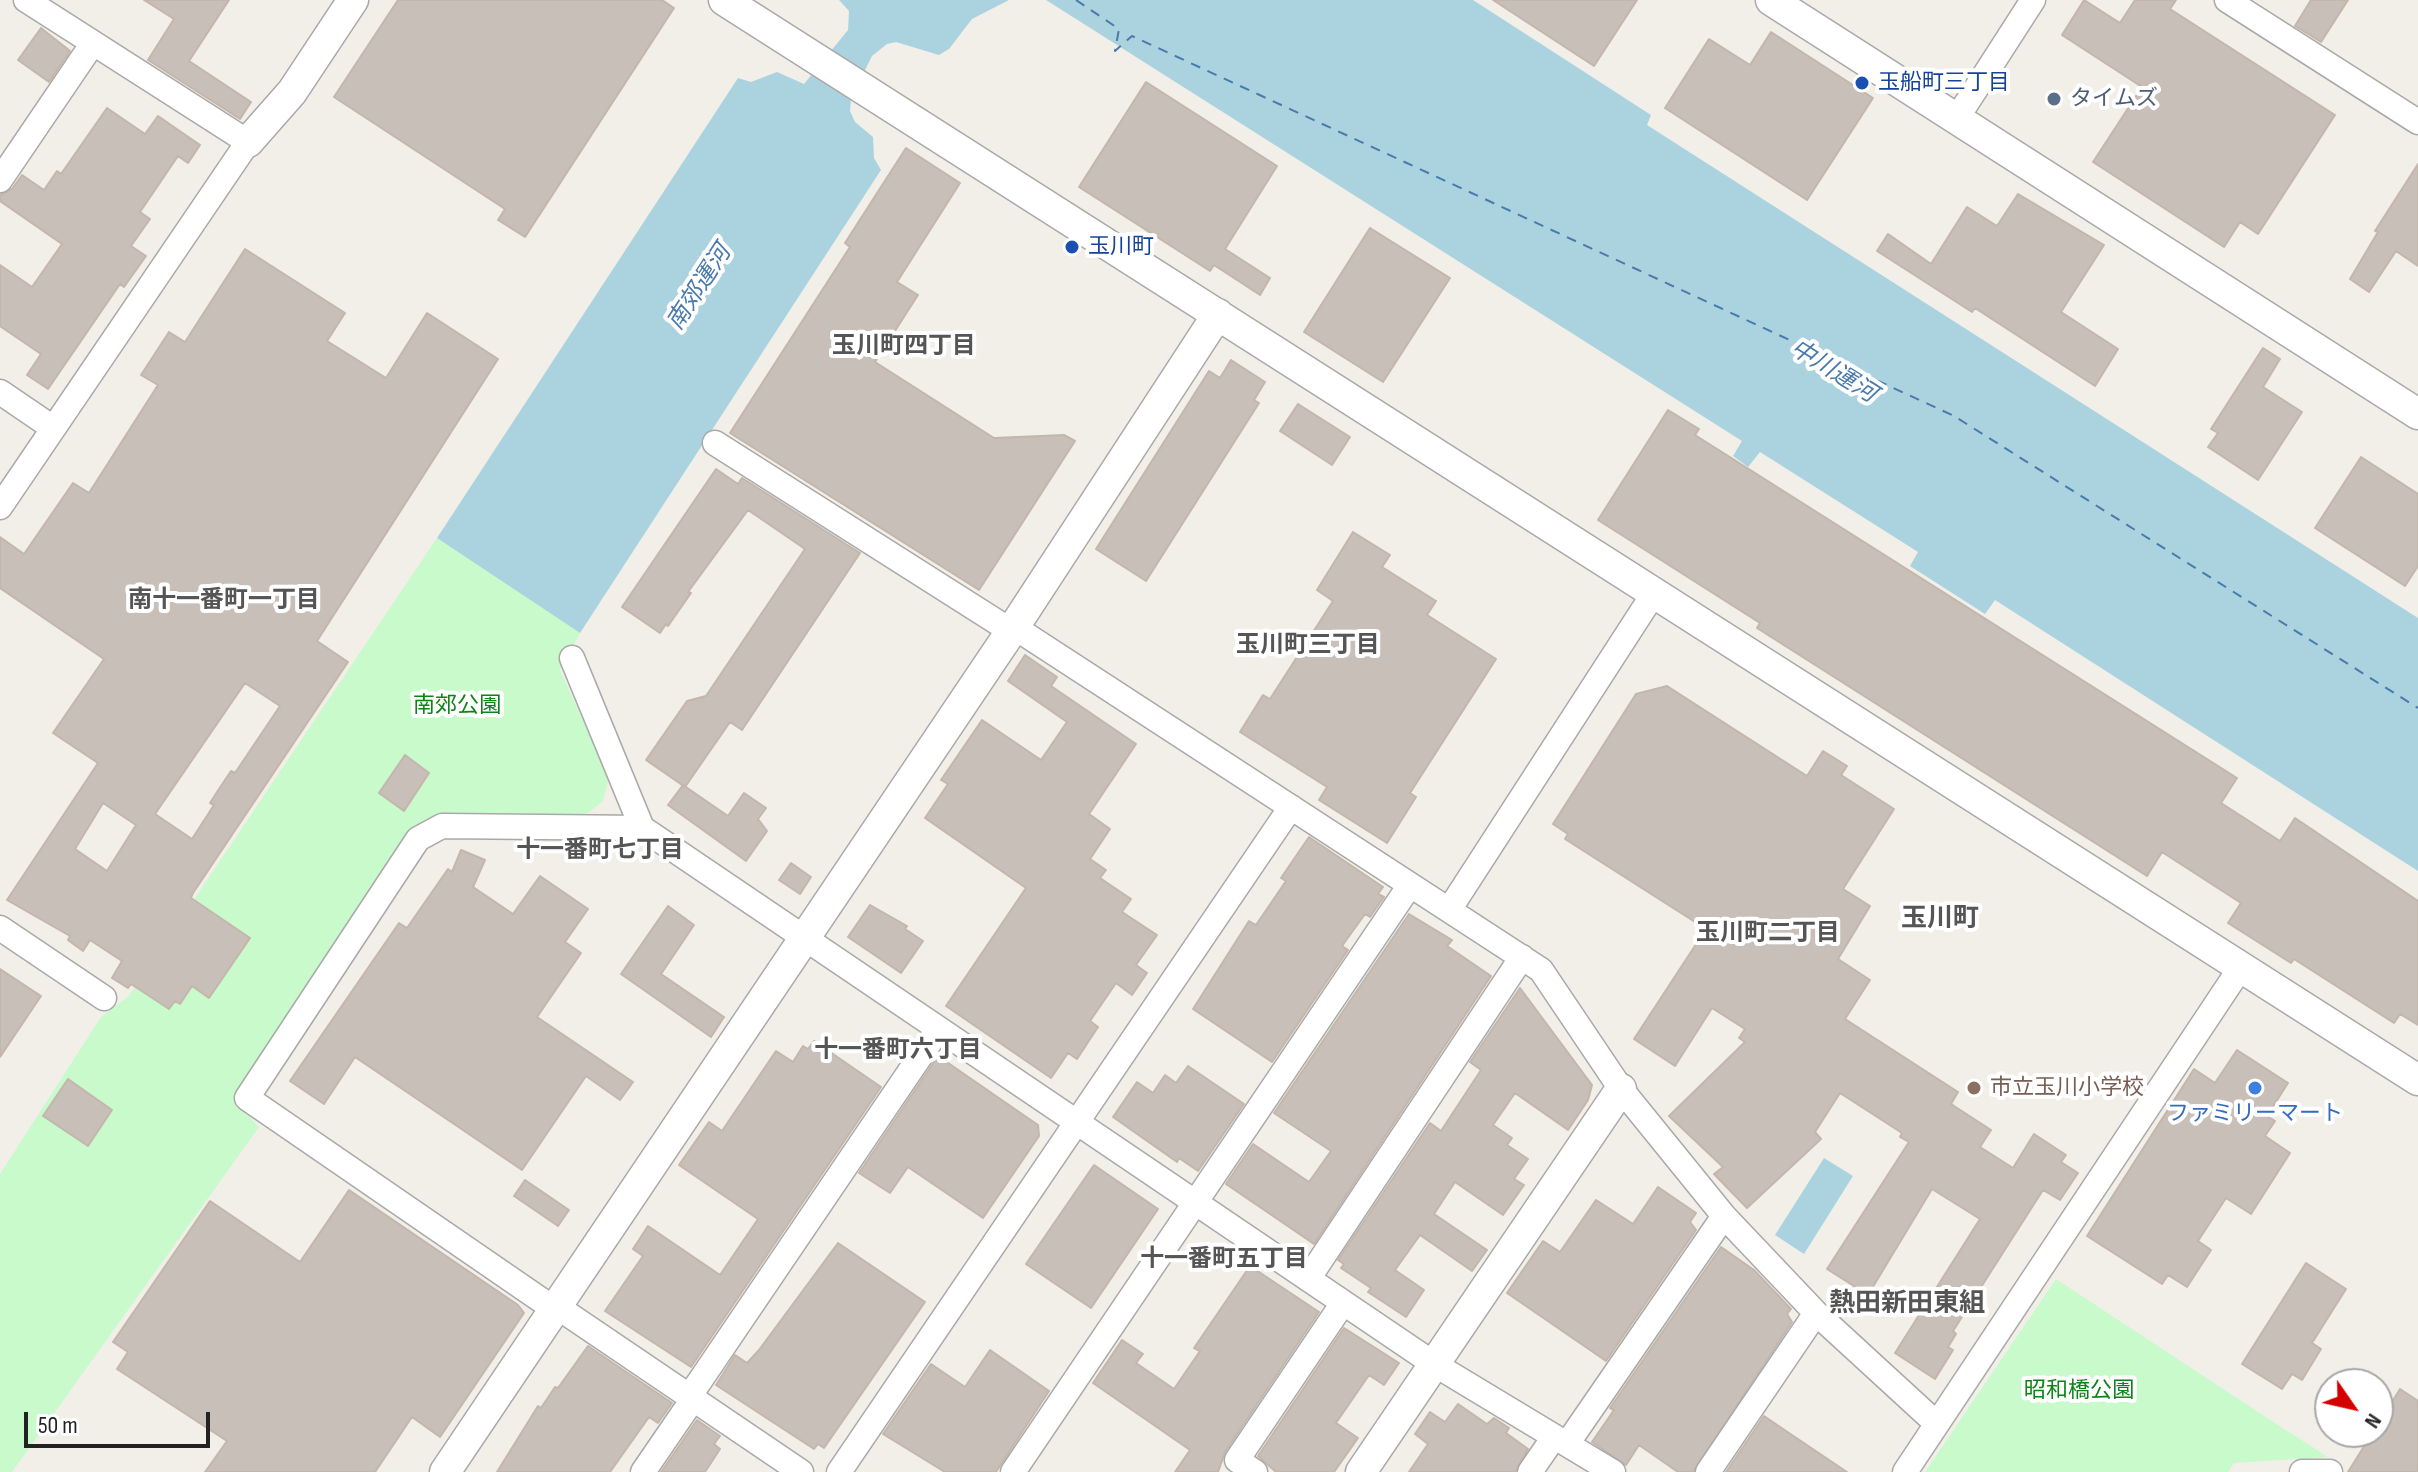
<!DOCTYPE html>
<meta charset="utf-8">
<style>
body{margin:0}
#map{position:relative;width:2418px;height:1472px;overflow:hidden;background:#f2efe9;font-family:"Sofia Sans Condensed",sans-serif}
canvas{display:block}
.north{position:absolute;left:2314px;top:1368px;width:80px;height:80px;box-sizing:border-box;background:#fff;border:2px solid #a7a7a7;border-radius:50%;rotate:124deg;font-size:22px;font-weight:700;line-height:32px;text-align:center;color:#222}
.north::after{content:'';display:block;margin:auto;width:28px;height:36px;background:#d40000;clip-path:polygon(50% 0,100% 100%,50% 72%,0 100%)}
.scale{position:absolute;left:24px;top:1412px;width:186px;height:36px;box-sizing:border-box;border:4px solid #222;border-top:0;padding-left:10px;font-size:24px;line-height:28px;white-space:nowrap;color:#222;-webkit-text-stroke:6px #fff;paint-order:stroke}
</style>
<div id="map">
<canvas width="2418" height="1472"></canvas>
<div class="north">N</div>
<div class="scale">50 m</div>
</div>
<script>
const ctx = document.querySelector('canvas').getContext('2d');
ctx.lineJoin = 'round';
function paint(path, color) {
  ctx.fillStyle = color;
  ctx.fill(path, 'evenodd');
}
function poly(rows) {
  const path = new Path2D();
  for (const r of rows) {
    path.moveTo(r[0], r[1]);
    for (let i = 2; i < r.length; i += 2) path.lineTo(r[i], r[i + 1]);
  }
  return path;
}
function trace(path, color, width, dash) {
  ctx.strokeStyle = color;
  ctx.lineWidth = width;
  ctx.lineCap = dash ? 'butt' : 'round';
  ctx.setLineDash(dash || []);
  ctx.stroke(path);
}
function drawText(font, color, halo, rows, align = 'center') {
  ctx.font = font + ' "Sofia Sans Condensed","Noto Sans JP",sans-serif';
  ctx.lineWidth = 8;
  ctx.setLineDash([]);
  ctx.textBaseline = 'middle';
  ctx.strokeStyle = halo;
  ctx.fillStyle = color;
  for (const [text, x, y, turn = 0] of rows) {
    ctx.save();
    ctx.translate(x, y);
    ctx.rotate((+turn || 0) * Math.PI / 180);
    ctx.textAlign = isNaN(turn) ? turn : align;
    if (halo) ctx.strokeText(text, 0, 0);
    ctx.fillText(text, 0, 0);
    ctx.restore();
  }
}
const park = poly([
 [437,538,580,633,560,670,609,778,603,801,585,815,442,816,426,819,409,834,233,1099,259,1127,12,1472,0,1472,0,1174,101,1017,129,996],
 [2056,1279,2278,1425,2328,1457,2234,1463,2228,1472,1925,1472]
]);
const water = poly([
 [839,0,1009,0,972,19,949,49,939,55,896,42,887,44,872,56,851,98,850,111,855,122,873,137,874,158,881,170,580,633,437,538,738,78,751,82,777,72,804,84,848,30,849,11],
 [1046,0,1473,0,1651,115,1647,125,2418,618,2418,871,1995,600,1985,614,1910,566,1918,552,1760,452,1748,467,1733,456,1742,441],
 [1824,1158,1853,1176,1804,1254,1775,1235]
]);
const ferry = poly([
 [1076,0,1119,29,1115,51,1132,36,1954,416,2418,708]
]);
const building = poly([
 [144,0,229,0,189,61,251,102,240,119,148,60,174,19,144,0],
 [398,0,662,0,674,8,525,237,498,220,505,209,334,97,398,0],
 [1493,0,1637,0,1594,66,1493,0],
 [2084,0,2120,23,2135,0,2176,0,2170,9,2335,115,2258,234,2240,222,2224,247,2093,162,2142,87,2062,35,2084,0],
 [2311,0,2348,0,2321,42,2295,26,2311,0],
 [41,28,70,51,49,82,18,60,41,28],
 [1771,32,1873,98,1807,200,1665,108,1709,39,1750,65,1771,32],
 [1146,82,1277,166,1225,249,1270,278,1260,295,1214,265,1210,271,1079,187,1146,82],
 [107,108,145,134,158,116,200,145,188,163,178,156,140,212,150,219,131,246,146,256,124,287,120,284,48,389,27,375,41,354,0,326,0,265,32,287,62,244,0,201,0,195,12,189,22,175,44,190,57,171,61,174,107,108],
 [906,148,960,183,897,282,918,295,875,362,994,438,1064,435,1075,441,979,590,730,433,850,247,845,243,906,148],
 [2418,164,2418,266,2396,251,2369,292,2350,279,2378,232,2375,231,2418,164],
 [2018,194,2104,245,2061,312,2118,349,2095,386,1975,308,1972,312,1877,251,1888,234,1931,264,1967,207,1997,226,2018,194],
 [1370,228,1450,278,1383,382,1304,332,1370,228],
 [245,249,345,313,327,341,386,378,427,313,498,359,317,641,348,662,193,893,191,898,250,938,209,998,192,986,180,1004,175,1001,169,1009,131,984,128,988,112,978,122,961,90,940,83,951,68,940,70,936,7,900,98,763,53,733,104,659,0,588,0,537,24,554,73,483,89,493,158,385,141,375,169,332,185,342,245,249],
 [245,683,280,706,235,773,231,771,219,789,210,803,214,805,192,839,155,814,245,683],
 [103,803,136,825,107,871,75,849,103,803],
 [2263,348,2280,359,2263,387,2302,412,2258,480,2208,447,2218,433,2211,429,2263,348],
 [1231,360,1265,382,1254,400,1259,403,1146,581,1096,549,1209,371,1220,378,1231,360],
 [1298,404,1350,437,1332,465,1280,431,1298,404],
 [1668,410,1699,429,1695,435,2237,778,2221,803,2280,841,2295,818,2418,901,2418,1025,2400,1014,2394,1023,2294,959,2291,963,2228,923,2241,903,2162,852,2147,876,1757,628,1760,623,1598,520,1668,410],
 [2361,457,2418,494,2418,566,2405,586,2315,528,2361,457],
 [716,469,738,484,742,478,860,553,742,730,730,722,685,787,646,760,687,701,706,696,805,549,748,510,688,592,691,593,668,626,666,624,660,633,622,607,716,469],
 [1353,532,1390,555,1382,567,1436,601,1427,615,1496,659,1410,793,1416,797,1387,843,1319,800,1327,787,1240,732,1263,695,1270,699,1333,601,1317,590,1353,532],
 [1025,655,1057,677,1051,686,1136,744,1089,814,1110,829,1090,859,1106,870,1100,878,1131,899,1122,912,1157,935,1136,965,1147,973,1132,995,1116,983,1090,1021,1098,1027,1077,1059,1068,1053,1051,1078,946,1006,1026,888,925,818,948,784,941,780,982,720,1041,760,1067,722,1008,681,1025,655],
 [1667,686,1807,776,1823,751,1847,766,1841,775,1894,809,1843,889,1870,906,1838,959,1870,980,1845,1019,1958,1092,1951,1104,1991,1130,1980,1147,2013,1168,2034,1134,2066,1155,2061,1162,2078,1173,2060,1200,2043,1190,1953,1331,1956,1334,1948,1347,1953,1350,1935,1379,1895,1353,1980,1219,1932,1189,1868,1295,1827,1269,1909,1142,1900,1137,1902,1133,1840,1093,1815,1132,1821,1139,1747,1208,1714,1174,1723,1167,1669,1116,1745,1042,1739,1038,1745,1029,1712,1008,1675,1066,1634,1039,1706,929,1565,839,1568,834,1553,824,1636,694,1667,686],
 [405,755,429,773,404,811,379,793,405,755],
 [683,785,728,816,744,793,766,808,758,819,767,831,746,861,668,805,683,785],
 [1309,837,1383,887,1378,894,1384,897,1370,917,1365,914,1342,946,1348,950,1272,1062,1193,1009,1249,921,1256,925,1286,881,1281,878,1309,837],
 [461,850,485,860,473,887,513,914,540,876,588,909,565,942,581,953,537,1017,633,1082,620,1100,586,1076,522,1170,355,1057,324,1104,290,1081,399,923,407,928,448,869,452,872,461,850],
 [791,863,811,877,800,894,779,880,791,863],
 [870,905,907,926,905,929,923,941,901,973,848,937,870,905],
 [668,906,694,925,661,974,724,1017,711,1037,621,974,668,906],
 [1409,914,1452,940,1447,946,1491,976,1314,1244,1226,1184,1253,1144,1309,1182,1331,1151,1274,1113,1409,914],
 [0,969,41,996,0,1057,0,969],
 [1520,988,1592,1085,1588,1100,1568,1130,1515,1093,1493,1125,1512,1138,1507,1145,1528,1159,1514,1179,1524,1185,1503,1215,1455,1182,1434,1214,1487,1250,1472,1271,1420,1235,1395,1270,1424,1290,1406,1317,1368,1292,1371,1288,1341,1268,1344,1264,1338,1260,1430,1123,1441,1131,1481,1070,1470,1062,1520,988],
 [814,1041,881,1087,691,1367,605,1311,643,1256,633,1249,648,1226,720,1275,758,1219,679,1165,709,1122,722,1131,776,1051,793,1062,803,1046,808,1049,814,1041],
 [2237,1050,2288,1083,2267,1116,2275,1121,2265,1136,2290,1153,2251,1214,2226,1198,2198,1241,2211,1250,2187,1287,2168,1275,2162,1284,2087,1236,2194,1069,2215,1083,2237,1050],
 [938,1056,1038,1125,1039,1136,983,1218,908,1167,890,1193,859,1173,938,1056],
 [1188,1066,1244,1104,1198,1171,1179,1158,1177,1162,1113,1117,1137,1082,1153,1093,1165,1075,1176,1083,1188,1066],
 [68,1079,112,1110,88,1146,43,1116,68,1079],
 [1094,1165,1158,1209,1091,1308,1026,1264,1094,1165],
 [525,1180,569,1210,558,1226,514,1196,525,1180],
 [1658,1187,1696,1213,1690,1222,1696,1230,1606,1361,1507,1293,1543,1241,1560,1252,1596,1200,1633,1224,1658,1187],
 [349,1190,518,1305,524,1313,440,1437,412,1417,375,1472,205,1472,227,1441,117,1369,128,1352,113,1342,210,1201,300,1262,349,1190],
 [838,1243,925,1302,824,1448,818,1444,814,1449,716,1385,735,1355,747,1363,759,1350,838,1243],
 [1721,1247,1754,1270,1791,1309,1787,1314,1792,1322,1693,1472,1678,1472,1639,1445,1626,1465,1592,1442,1614,1410,1610,1408,1721,1247],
 [2306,1263,2346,1289,2312,1343,2321,1349,2302,1380,2292,1374,2282,1389,2242,1364,2306,1263],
 [1250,1266,1319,1312,1225,1452,1218,1472,1175,1472,1190,1450,1093,1383,1122,1340,1143,1354,1136,1363,1174,1389,1200,1351,1194,1348,1250,1266],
 [1344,1328,1399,1363,1384,1385,1369,1375,1336,1423,1358,1438,1334,1472,1276,1472,1258,1456,1344,1328],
 [588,1346,672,1403,658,1423,649,1417,610,1472,497,1472,538,1406,541,1408,555,1387,558,1388,588,1346],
 [990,1350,1049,1391,996,1472,945,1472,883,1434,931,1364,965,1387,990,1350],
 [2400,1389,2418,1401,2418,1472,2348,1472,2373,1432,2378,1432,2378,1425,2400,1389],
 [1458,1404,1487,1424,1494,1418,1509,1428,1506,1433,1528,1449,1515,1472,1409,1472,1428,1444,1415,1434,1430,1412,1445,1422,1458,1404],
 [1764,1416,1786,1431,1847,1472,1726,1472,1764,1416],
 [697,1420,720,1436,714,1444,720,1449,705,1472,661,1472,697,1420]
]);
const minor = poly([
 [2227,0,2418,122],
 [1957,118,2033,0],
 [0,180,93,43],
 [0,392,53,428],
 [715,443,1011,631],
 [0,507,248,142,26,0],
 [1014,627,1541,970,1621,1089,1724,1216,1816,1313,1937,1424],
 [572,658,642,828],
 [1449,910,1654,593],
 [0,928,104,998],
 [1308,1279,1522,957],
 [556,1306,801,1472],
 [554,1309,247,1098,418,839,442,826,642,828,1434,1364,1613,1472],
 [689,1397,938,1030],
 [1567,1444,1724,1216],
 [643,1472,693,1399],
 [839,1472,1291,807],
 [1013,1472,1410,885],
 [1255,1472,1237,1460,1343,1303],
 [1530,1472,1554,1437],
 [1708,1472,1816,1313],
 [1905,1472,2241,967],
 [2302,1472,2330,1472]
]);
const tertiary = poly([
 [724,0,2418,1080],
 [1771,0,2418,414],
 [248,142,292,92,353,0],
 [445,1472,1014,627,1218,314],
 [1361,1472,1621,1089]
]);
const markers = [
 [1862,83,8,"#1a4fb4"],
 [2054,99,8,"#5c6f8a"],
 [1072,247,8,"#1a4fb4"],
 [1974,1088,8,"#8d6e63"],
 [2255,1088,8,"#3f7fe0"]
];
const transitNames = [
 ["玉船町三丁目",1878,83],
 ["玉川町",1088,247]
];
const serviceNames = [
 ["タイムズ",2070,99]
];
const parkNames = [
 ["南郊公園",457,706],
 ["昭和橋公園",2079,1391]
];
const educationNames = [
 ["市立玉川小学校",1990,1088]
];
const shopNames = [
 ["ファミリーマート",2255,1114]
];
const waterNames = [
 ["南郊運河",700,288,-57],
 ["中川運河",1833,372,32]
];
const neighbourhoodNames = [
 ["玉川町四丁目",904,347],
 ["南十一番町一丁目",224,601],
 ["玉川町三丁目",1308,646],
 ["十一番町七丁目",600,851],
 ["玉川町二丁目",1768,934],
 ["十一番町六丁目",898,1051],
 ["十一番町五丁目",1224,1260]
];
const quarterNames = [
 ["玉川町",1940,919],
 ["熱田新田東組",1907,1304]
];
paint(park, '#c8facc');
paint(water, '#aad3df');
trace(ferry, '#4a7aab', 2, [10, 8]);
paint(building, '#c7bfb8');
trace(building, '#c4b6ab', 2);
trace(minor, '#a9a9a9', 27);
trace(tertiary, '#a9a9a9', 33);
trace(minor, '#fff', 24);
trace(tertiary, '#fff', 30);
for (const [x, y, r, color] of markers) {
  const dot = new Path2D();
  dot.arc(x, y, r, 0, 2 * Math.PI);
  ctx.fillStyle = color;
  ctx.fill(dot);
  trace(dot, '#fff', 3);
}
drawText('22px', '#164399', '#fff', transitNames, 'left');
drawText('22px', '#4e5e75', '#fff', serviceNames, 'left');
drawText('22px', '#0c8416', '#fff', parkNames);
drawText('22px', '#785e54', '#fff', educationNames, 'left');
drawText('22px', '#366cbe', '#fff', shopNames);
drawText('italic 24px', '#4a7aab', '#fff', waterNames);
drawText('bold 24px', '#555', '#fff', neighbourhoodNames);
drawText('bold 26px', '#555', '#fff', quarterNames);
</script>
